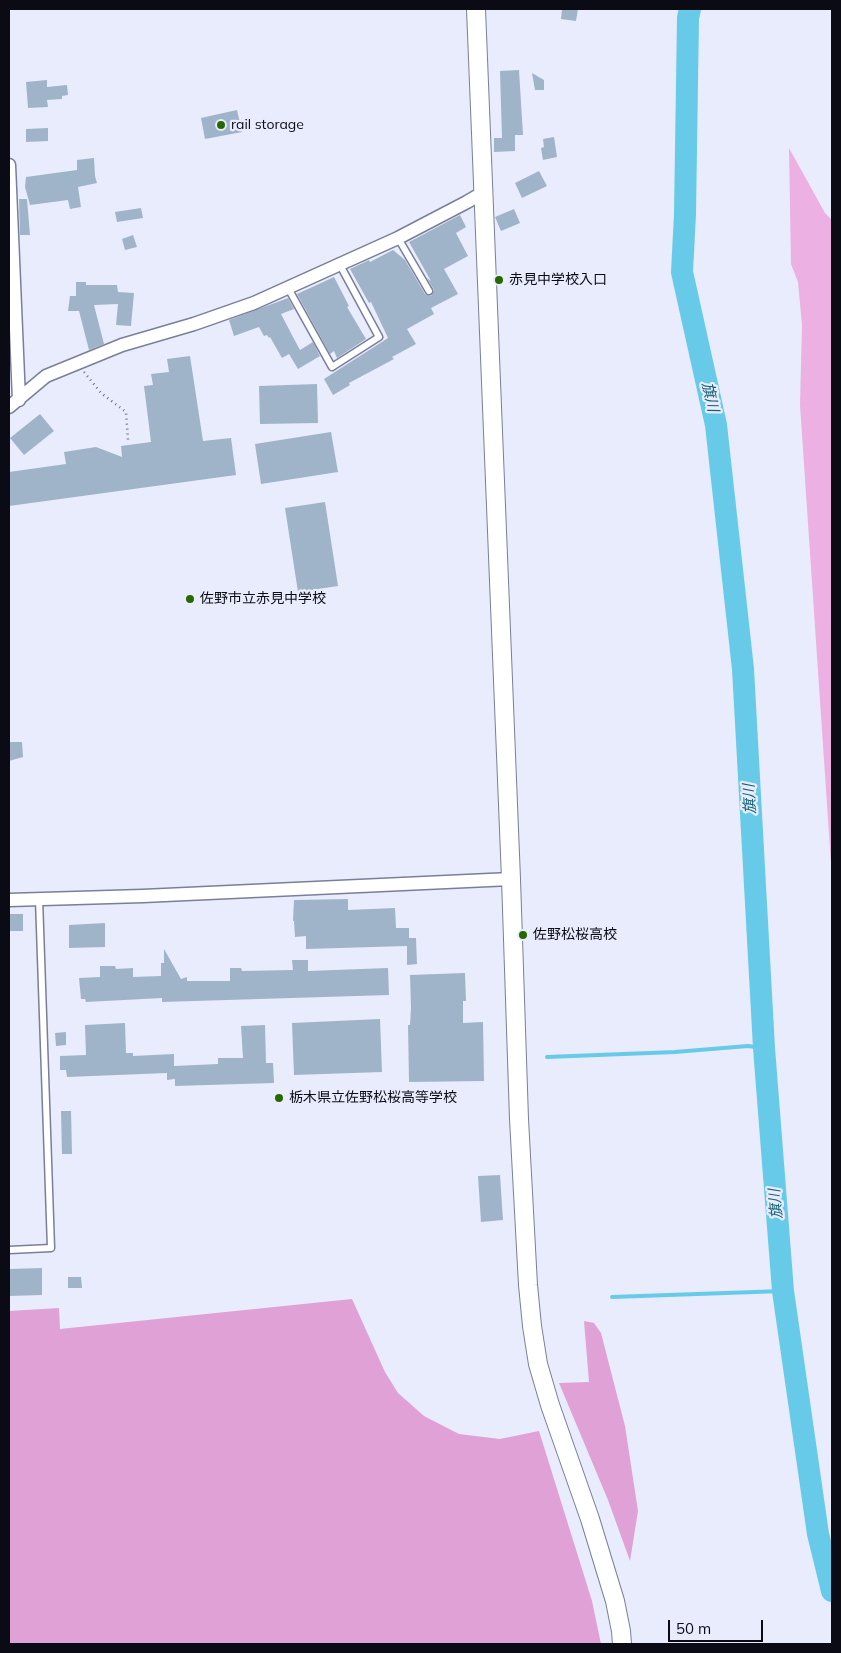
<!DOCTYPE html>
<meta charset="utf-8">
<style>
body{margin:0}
#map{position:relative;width:841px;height:1653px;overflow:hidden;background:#e8ecfc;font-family:Mulish,sans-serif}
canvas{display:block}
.frame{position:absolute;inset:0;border:10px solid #0a0b14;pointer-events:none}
.scale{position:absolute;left:668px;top:1620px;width:95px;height:22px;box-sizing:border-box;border:2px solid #0a0b14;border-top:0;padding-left:6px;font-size:15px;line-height:18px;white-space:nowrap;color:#0a0b14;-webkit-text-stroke:4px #e8ecfc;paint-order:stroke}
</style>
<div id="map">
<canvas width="841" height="1653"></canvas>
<div class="frame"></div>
<div class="scale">50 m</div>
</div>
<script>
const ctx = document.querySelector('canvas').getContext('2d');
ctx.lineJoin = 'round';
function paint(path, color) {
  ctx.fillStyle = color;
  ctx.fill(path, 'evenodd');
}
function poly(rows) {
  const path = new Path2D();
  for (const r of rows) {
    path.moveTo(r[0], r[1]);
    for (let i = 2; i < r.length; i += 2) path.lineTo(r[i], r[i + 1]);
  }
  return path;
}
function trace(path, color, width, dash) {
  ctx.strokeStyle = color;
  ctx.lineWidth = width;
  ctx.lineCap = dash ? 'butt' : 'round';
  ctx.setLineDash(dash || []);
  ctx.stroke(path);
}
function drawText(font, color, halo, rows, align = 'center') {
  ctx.font = font + ' Mulish,"Noto Sans JP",sans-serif';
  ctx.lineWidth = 4.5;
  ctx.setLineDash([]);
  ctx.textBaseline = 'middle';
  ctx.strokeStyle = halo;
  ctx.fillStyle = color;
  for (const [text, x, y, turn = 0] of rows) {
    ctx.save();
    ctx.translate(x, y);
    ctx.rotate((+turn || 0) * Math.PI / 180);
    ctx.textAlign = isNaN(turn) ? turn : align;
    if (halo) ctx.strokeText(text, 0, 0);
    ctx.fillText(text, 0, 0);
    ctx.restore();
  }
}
const green = poly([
 [789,148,825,213,832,220,832,878,800,405,802,325,798,282,791,264]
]);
const forest = poly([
 [352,1299,385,1372,398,1393,424,1416,459,1434,500,1439,539,1431,592,1601,601,1644,9,1644,9,1311,59,1308,60,1329],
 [584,1321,594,1323,601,1333,625,1426,638,1511,630,1561,608,1500,559,1383,589,1382]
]);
const stream = poly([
 [547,1057,675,1052,748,1046,764,1048],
 [612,1297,783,1291]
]);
const river = poly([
 [690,9,688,18,685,214,682,272,716,425,743,669,764,1048,783,1291,818,1534,832,1591]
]);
const building = poly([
 [562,9,578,9,576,21,561,19],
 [519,70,523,135,515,135,515,151,494,152,494,138,502,138,500,71],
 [532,73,544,80,544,90,535,90],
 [47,80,47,87,67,85,68,95,62,96,62,99,47,100,48,107,28,108,26,82],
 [237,110,242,132,205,139,201,118],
 [48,128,48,141,26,142,26,129],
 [554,137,557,157,543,160,541,148,544,147,543,139],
 [94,158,95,176,97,183,78,187,81,207,70,209,68,200,30,205,25,187,26,177,77,170,77,160],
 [539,171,547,186,522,198,515,183],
 [19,199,27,199,30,235,20,235],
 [141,208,143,218,117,222,115,212],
 [514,209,520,223,501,231,495,217],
 [460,215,466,227,456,233,468,256,444,269,458,294,431,308,434,314,407,329,416,344,392,357,394,359,349,383,350,385,333,395,324,379,388,338,371,302,369,303,350,269,369,260,370,262,393,250,405,260,425,294,431,296,434,290,427,278,431,281,409,242],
 [133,235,137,247,125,250,122,239],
 [334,277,349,306,347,307,366,339,337,358,334,351,330,354,297,294],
 [76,282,86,282,86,285,117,285,118,292,134,293,131,326,116,325,118,304,94,305,104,344,89,350,79,311,68,311,70,296,76,296],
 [288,298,294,309,281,314,293,337,300,350,313,342,320,356,298,369,289,354,282,358,270,337,269,338,267,335,264,336,259,327,234,336,229,320],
 [190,356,203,441,231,438,236,475,9,506,9,472,66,464,64,452,96,447,122,457,121,446,151,442,144,386,153,385,151,374,169,372,167,359],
 [317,384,318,423,260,424,259,386],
 [40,414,54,431,24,455,10,438],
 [331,432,338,472,261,484,255,444],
 [325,502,338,586,298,592,285,508],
 [9,742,22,742,23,757,9,761],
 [348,899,348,910,395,908,396,928,409,928,409,938,416,938,417,964,407,965,407,946,306,949,306,936,295,937,294,921,293,921,294,900],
 [9,914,23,914,23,931,9,931],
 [105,923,105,947,69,948,69,925],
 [164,949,181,979,187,977,187,981,230,981,230,968,241,968,242,971,293,970,292,960,308,960,308,971,388,968,389,995,162,1002,162,998,86,1002,85,999,81,999,79,978,100,977,100,966,115,966,116,969,133,968,133,977,161,976,161,963,164,963],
 [465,973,466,1001,463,1001,463,1023,483,1022,484,1081,409,1082,408,1025,410,1025,411,1007,410,975],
 [380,1019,382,1072,294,1075,292,1023],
 [125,1023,126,1053,133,1053,133,1056,174,1054,174,1066,218,1064,218,1058,243,1058,241,1026,265,1025,266,1063,273,1063,274,1083,175,1086,175,1079,167,1080,167,1073,67,1077,66,1070,60,1070,60,1056,86,1055,85,1025],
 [66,1032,66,1045,56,1046,55,1033],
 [61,1111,71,1111,72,1154,62,1154],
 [500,1175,503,1220,481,1222,478,1176],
 [42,1268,42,1295,9,1296,9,1269],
 [68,1277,81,1277,82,1288,68,1288]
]);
const path = poly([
 [84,372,101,393,126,412,128,440]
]);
const lane = poly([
 [398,238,429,291],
 [288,288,332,367,379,337,340,265],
 [9,1250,51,1248,39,899]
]);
const street = poly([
 [9,165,19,400],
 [9,407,46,376,122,345,194,324,254,303,398,238,467,202,484,192],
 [9,900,143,896,511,879]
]);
const secondary = poly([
 [476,9,511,879,519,1119,528,1285,532,1326,538,1364,550,1405,590,1519,615,1601,621,1631,622,1644]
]);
const markers = [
 [221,125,5,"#256900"],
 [499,280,5,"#256900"],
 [190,599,5,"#256900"],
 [523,935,5,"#256900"],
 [279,1098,5,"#256900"]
];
const poiNames = [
 ["rail storage",231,125],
 ["赤見中学校入口",509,280],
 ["佐野市立赤見中学校",200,599],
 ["佐野松桜高校",533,935],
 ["栃木県立佐野松桜高等学校",289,1098]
];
const waterNames = [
 ["旗川",710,397,77],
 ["旗川",750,799,-93],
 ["旗川",776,1204,-95]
];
paint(green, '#ecb0e3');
paint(forest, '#e0a1d7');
trace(stream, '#68cae9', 4);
trace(river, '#68cae9', 22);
paint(building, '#a0b4c9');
trace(lane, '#7a7f98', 9);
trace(street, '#7a7f98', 15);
trace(secondary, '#7a7f98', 20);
trace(path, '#6e717d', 2.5, [1, 4]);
trace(lane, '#fff', 6);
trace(street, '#fff', 12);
trace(secondary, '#fff', 18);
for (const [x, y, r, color] of markers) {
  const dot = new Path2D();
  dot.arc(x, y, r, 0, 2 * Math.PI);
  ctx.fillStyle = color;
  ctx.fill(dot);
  trace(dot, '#e8ecfc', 2);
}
drawText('14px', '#0a0b14', '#e8ecfc', poiNames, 'left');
drawText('italic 15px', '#106177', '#e8ecfc', waterNames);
</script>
